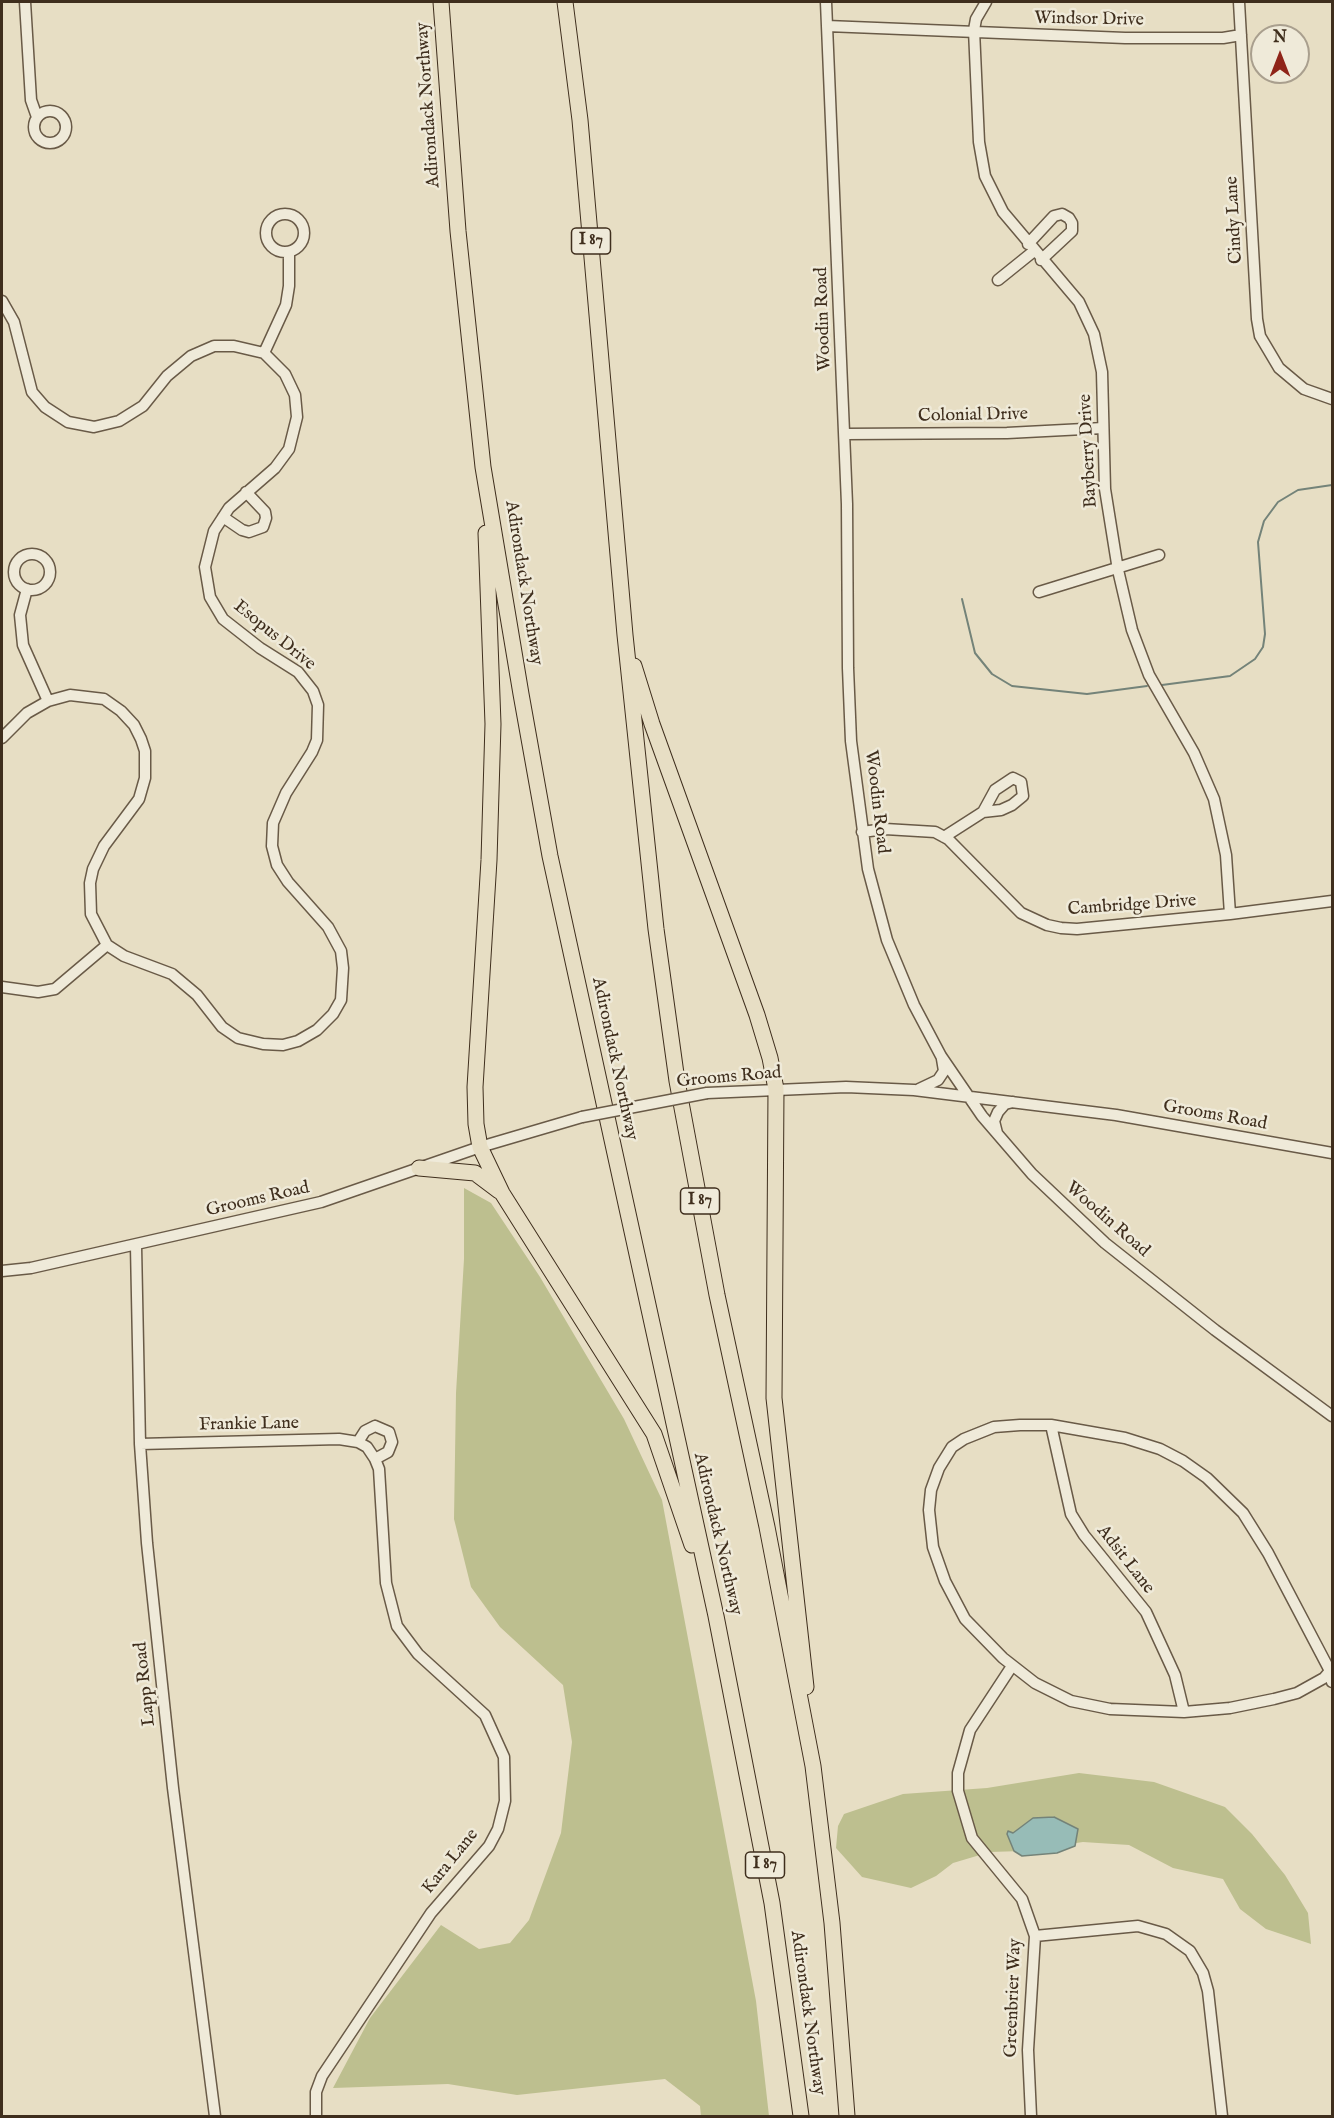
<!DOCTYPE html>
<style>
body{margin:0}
#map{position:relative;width:1334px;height:2118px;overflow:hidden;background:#e7dec4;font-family:"IM FELL English",serif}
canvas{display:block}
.frame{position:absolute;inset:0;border:3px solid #3f2e1d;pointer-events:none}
.north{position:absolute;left:1250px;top:24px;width:60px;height:60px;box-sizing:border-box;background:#efead9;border:2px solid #a99f8e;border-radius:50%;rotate:0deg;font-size:16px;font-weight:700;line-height:24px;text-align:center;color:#3f2e1d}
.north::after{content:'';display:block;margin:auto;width:21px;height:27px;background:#8f2418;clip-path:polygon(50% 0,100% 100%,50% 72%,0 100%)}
</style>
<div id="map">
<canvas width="1334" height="2118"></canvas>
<div class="frame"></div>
<div class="north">N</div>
</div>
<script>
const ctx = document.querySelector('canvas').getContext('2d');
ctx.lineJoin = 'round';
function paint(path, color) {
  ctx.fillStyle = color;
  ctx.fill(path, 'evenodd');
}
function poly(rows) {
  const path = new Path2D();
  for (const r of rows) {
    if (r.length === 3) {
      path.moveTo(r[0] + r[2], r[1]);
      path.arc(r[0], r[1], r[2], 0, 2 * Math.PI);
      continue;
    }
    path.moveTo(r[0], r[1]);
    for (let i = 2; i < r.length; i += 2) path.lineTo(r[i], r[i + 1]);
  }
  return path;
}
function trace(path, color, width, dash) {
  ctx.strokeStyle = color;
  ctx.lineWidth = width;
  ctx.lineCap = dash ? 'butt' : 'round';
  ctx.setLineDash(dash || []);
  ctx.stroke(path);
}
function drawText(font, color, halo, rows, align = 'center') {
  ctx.font = font + ' "IM FELL English",serif';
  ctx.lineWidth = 5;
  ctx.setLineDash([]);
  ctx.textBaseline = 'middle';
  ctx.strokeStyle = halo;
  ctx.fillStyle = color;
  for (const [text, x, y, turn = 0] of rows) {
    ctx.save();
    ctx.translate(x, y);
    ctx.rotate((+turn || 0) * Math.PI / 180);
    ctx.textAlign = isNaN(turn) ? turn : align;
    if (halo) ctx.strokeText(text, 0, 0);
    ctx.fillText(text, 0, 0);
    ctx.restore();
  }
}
const green = poly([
 [464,1188,491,1203,540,1277,624,1419,662,1500,756,2001,769,2116,701,2116,700,2106,665,2079,517,2095,448,2084,333,2088,370,2018,441,1925,479,1949,510,1943,529,1920,561,1833,572,1742,563,1685,500,1627,471,1587,454,1519,456,1393,464,1259],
 [1079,1773,1154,1782,1225,1807,1252,1834,1285,1875,1308,1913,1311,1944,1266,1929,1240,1909,1223,1879,1173,1868,1129,1845,1083,1842,1022,1851,990,1852,953,1863,936,1876,911,1888,862,1877,836,1848,838,1826,844,1814,903,1794,987,1788]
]);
const water = poly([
 [1054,1817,1078,1829,1075,1846,1057,1853,1022,1856,1014,1851,1007,1834,1008,1831,1013,1833,1033,1818,1054,1817]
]);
const stream = poly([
 [962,599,975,653,992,674,1012,686,1087,694,1147,686],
 [1162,685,1230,676,1255,659,1263,647,1265,634,1258,542,1264,521,1278,502,1298,490,1332,485]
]);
const minor = poly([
 [25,2,31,100,37,117],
 [826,2,847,504,848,668,851,741,868,869,887,940,914,1005,941,1056,982,1116,1032,1174,1105,1243,1215,1330,1332,1416],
 [986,2,976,19,974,30,979,142,985,176,1003,212,1079,302,1094,334,1102,372,1105,489,1118,570,1132,630,1149,675,1194,753,1214,799,1226,855,1230,914],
 [1239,2,1257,319,1260,336,1279,368,1304,389,1332,399],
 [827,26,1125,38,1223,38,1241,35],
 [50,127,16],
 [285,233,19],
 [1028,244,1054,216,1062,214,1069,218,1072,223,1072,231,1041,260],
 [998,280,1034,251],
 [2,301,14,322,32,392,45,407,68,422,94,427,119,421,143,406,167,376,191,356,214,346,234,346,264,353,285,374,295,395,297,417,289,449,275,468,229,508,214,531,205,567,210,597,223,619,260,648,298,672,313,691,318,705,317,740,312,752,286,793,273,823,272,846,277,865,288,882,328,927,341,951,343,968,341,1000,333,1014,317,1030,298,1041,283,1045,263,1044,238,1038,222,1027,197,995,172,974,124,956,107,945,91,914,90,883,93,869,104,846,139,799,145,778,145,751,141,739,134,725,121,711,104,699,70,695,48,701,27,713,2,738],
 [264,353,286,305,289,286,289,252],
 [845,434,1007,433,1103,428],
 [223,517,242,530,249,532,263,527,266,518,265,512,246,492],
 [32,572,18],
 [27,589,20,615,23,645,48,701],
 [1039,592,1159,555],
 [1013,778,1021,782,1023,796,1012,805,1001,810,983,812,995,790,1013,778],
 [862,832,885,829,935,832,948,839,1021,913,1047,925,1061,928,1077,929,1230,914,1332,901],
 [944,837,983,812],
 [2,987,38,992,55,989,107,945],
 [919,1089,938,1080,944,1071,942,1059],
 [707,1093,846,1087,914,1090,1116,1115,1332,1153],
 [997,1133,994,1121,998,1112,1005,1104,1013,1102],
 [136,1246,140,1444,147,1543,173,1788,215,2116],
 [2,1271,31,1268,321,1202,480,1147,582,1117],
 [1051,1425,1071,1514,1084,1535,1146,1612,1175,1675,1184,1712],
 [375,1426,389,1432,392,1442,388,1452,375,1459,367,1447,358,1442,365,1431,375,1426],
 [140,1444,339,1439,358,1442],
 [1012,1666,970,1730,958,1773,958,1791,972,1838,1022,1899,1035,1936,1028,2050,1031,2116],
 [1332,1670,1330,1671,1324,1678,1297,1693,1274,1699,1230,1708,1184,1712,1110,1709,1071,1701,1035,1683,1003,1658,965,1619,945,1581,933,1547,929,1510,931,1490,939,1468,952,1447,964,1439,994,1427,1020,1425,1051,1425,1125,1438,1160,1449,1183,1461,1207,1478,1243,1513,1268,1553,1330,1671,1332,1682],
 [1035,1936,1138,1926,1166,1934,1190,1951,1203,1973,1208,1991,1222,2116],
 [316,2116,316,2092,322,2076,431,1913,489,1846,498,1829,505,1801,504,1757,485,1715,418,1654,397,1626,386,1583,379,1469,375,1459]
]);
const highway = poly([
 [441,2,458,231,483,467,521,694,550,856,716,1616,772,1903,801,2116],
 [565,2,580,120,625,635,656,929,677,1081,717,1295,767,1527,813,1766,832,1923,847,2116],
 [486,533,493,724,489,860,475,1087,476,1124,480,1147,502,1193,654,1434,692,1545],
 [634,666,652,724,757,1015,770,1058,776,1089,774,1398,806,1687],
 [419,1168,475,1173,499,1191]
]);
const minorBridge = poly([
 [582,1117,707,1093]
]);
const shields = [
 [591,241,39],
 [700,1201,39],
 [765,1865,39]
];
const shieldNames = [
 ["I 87",591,241],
 ["I 87",700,1201],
 ["I 87",765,1865]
];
const streetNames = [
 ["Windsor Drive",1089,20,1],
 ["Adirondack Northway",429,105,-94],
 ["Cindy Lane",1235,220,-93],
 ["Woodin Road",824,319,-92],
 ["Colonial Drive",973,416,-1],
 ["Bayberry Drive",1089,451,-93],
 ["Adirondack Northway",523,583,81],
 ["Esopus Drive",274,636,39],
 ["Woodin Road",876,802,83],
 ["Cambridge Drive",1132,906,-4],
 ["Adirondack Northway",614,1059,78],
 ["Grooms Road",729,1078,-5],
 ["Grooms Road",1215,1116,10],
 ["Grooms Road",258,1200,-13],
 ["Woodin Road",1107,1220,41],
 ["Frankie Lane",249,1425,-1],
 ["Adirondack Northway",717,1534,77],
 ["Adsit Lane",1125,1560,52],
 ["Lapp Road",146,1684,-96],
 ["Kara Lane",451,1862,-51],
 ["Greenbrier Way",1014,1998,-88],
 ["Adirondack Northway",807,2013,82]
];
paint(green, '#bdbf8f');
paint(water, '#97bcb7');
trace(water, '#748379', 1.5);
trace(stream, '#748379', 2);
trace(minor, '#695a47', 13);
trace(highway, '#3f2e1d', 17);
trace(minor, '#efead9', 10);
trace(highway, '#e7dec4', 15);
trace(minorBridge, '#695a47', 13, []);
trace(minorBridge, '#efead9', 10);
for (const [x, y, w] of shields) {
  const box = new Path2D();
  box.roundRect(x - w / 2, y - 13, w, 26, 4.5);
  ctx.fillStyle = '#efead9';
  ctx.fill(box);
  trace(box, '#3f2e1d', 1.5);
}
drawText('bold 16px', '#3f2e1d', null, shieldNames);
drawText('18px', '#3f2e1d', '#efead9', streetNames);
</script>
